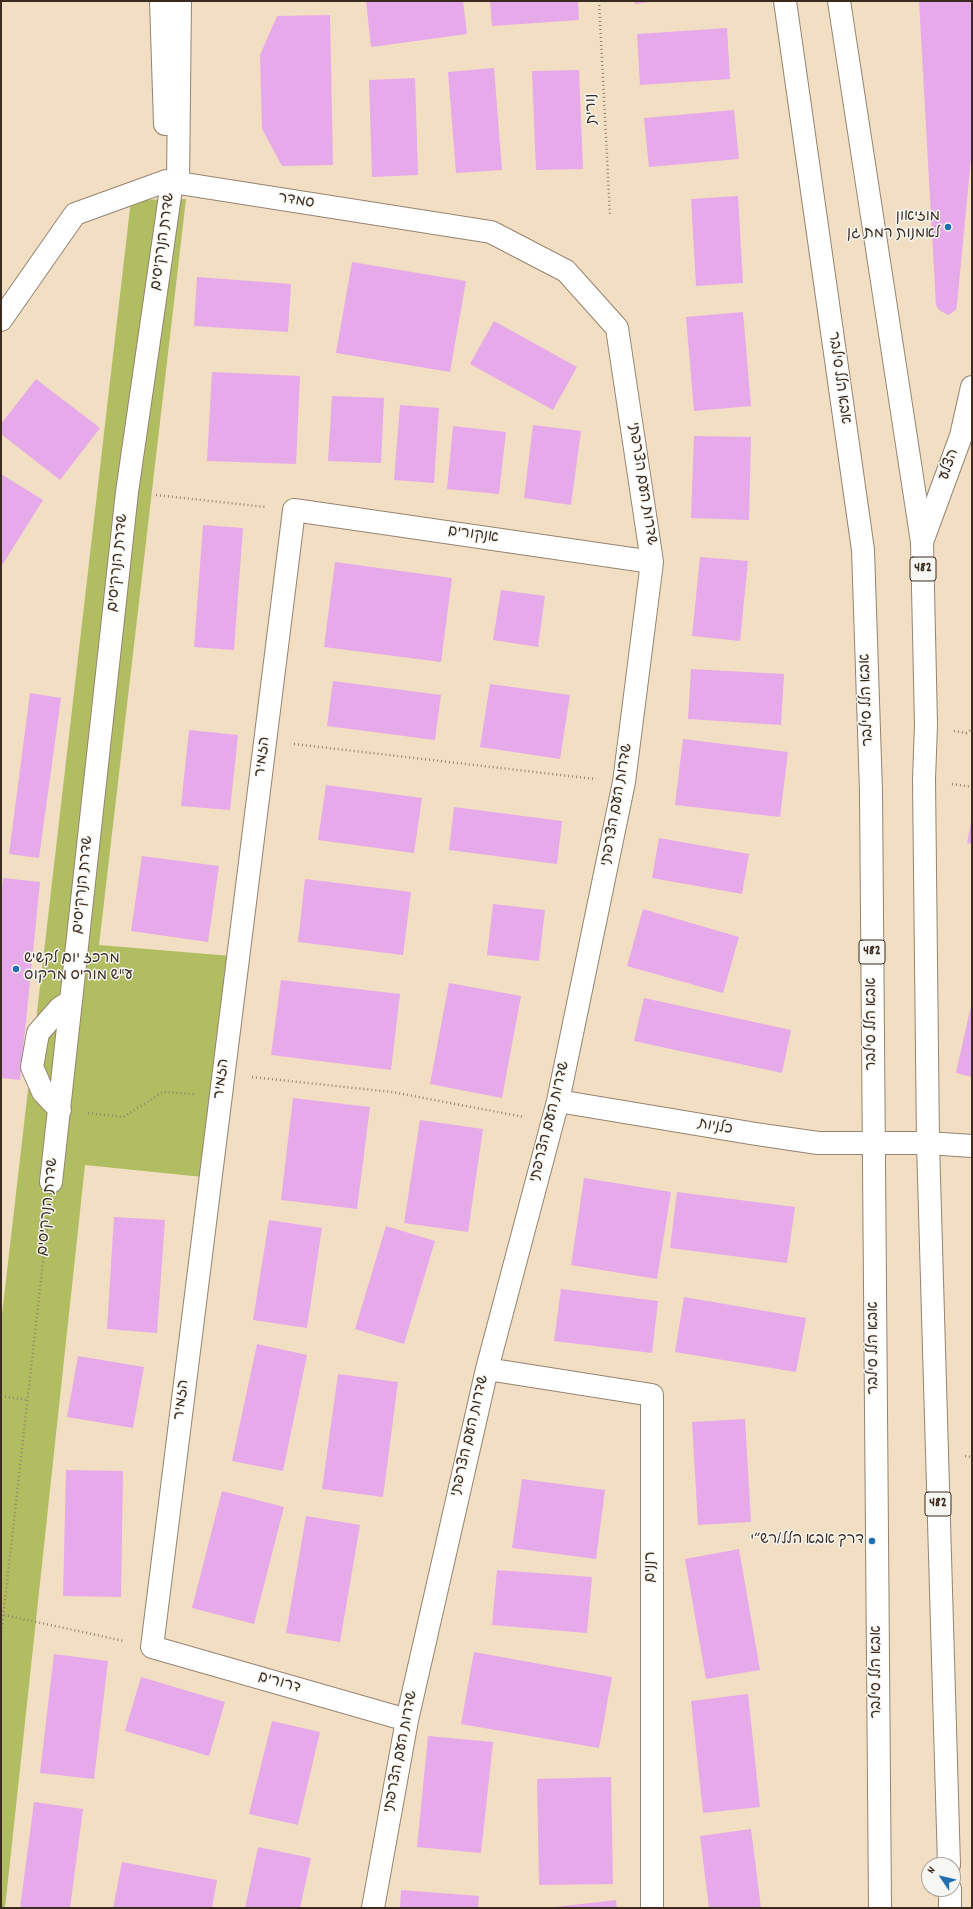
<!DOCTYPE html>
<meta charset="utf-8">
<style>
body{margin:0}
#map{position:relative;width:973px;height:1909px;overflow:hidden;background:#f2dec3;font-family:Dekko,sans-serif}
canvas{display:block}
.frame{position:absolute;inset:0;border:2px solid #3b2a1e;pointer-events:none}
.north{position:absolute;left:921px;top:1857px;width:40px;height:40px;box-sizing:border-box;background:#f6f6f2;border:1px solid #aba49d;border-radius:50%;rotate:305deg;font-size:11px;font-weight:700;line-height:16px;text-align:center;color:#3b2a1e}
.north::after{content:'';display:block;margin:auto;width:14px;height:18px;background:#1f6fb2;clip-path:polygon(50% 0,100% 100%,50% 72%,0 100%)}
</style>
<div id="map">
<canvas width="973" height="1909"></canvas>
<div class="frame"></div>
<div class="north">N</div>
</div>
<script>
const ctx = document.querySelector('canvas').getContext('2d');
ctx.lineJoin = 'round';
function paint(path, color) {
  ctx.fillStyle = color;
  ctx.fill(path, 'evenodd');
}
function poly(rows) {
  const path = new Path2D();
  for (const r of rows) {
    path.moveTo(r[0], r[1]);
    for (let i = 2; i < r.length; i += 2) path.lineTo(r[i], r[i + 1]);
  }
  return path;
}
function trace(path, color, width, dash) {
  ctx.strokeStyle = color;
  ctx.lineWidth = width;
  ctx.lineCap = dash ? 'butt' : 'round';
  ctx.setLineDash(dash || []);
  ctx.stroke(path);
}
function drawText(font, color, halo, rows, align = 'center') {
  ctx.font = font + ' Dekko,"Playpen Sans Hebrew",sans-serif';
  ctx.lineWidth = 3;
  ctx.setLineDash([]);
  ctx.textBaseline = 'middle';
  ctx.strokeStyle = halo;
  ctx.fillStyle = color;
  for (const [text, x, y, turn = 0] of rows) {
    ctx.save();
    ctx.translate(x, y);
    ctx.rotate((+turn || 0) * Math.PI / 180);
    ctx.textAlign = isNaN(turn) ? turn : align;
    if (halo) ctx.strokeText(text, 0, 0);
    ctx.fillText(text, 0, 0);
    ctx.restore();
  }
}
const green = poly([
 [186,199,99,945,231,956,203,1177,85,1165,5,1908,1,1908,1,1323,131,200]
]);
const building = poly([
 [366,1,463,1,467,34,371,47],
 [490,1,578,1,579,20,492,26],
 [635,1,651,1,651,2,635,4],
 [919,1,972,1,972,149,957,304,956,310,948,315,939,310,936,305],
 [330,15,333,165,282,166,262,129,260,55,277,16],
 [727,28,730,79,640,85,637,34],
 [494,68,502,170,456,173,448,72],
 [579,70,583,169,536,170,532,71],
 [415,78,418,175,372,177,369,80],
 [734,110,739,159,649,167,644,118],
 [738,196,743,283,696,286,691,199],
 [352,262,466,281,450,372,336,353],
 [197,277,291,284,288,332,194,326],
 [743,312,751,406,694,411,686,317],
 [494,321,577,367,553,410,470,364],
 [212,372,300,376,296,464,207,461],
 [36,379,100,428,60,480,1,434,1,424],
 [332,396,384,398,381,463,328,461],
 [400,405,439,408,434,483,394,480],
 [533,425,581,431,571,505,524,498],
 [453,426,506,432,499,494,447,489],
 [694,436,751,437,749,520,691,518],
 [1,474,43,500,1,567],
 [203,525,243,528,234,650,194,647],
 [700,557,748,561,740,641,692,636],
 [335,562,452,578,441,662,324,647],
 [501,590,545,596,538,647,493,640],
 [691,669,784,674,781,725,688,719],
 [333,681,441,695,435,740,327,726],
 [490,684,570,695,560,759,480,747],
 [30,693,61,698,39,858,9,854],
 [189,730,238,735,230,810,181,806],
 [683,739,788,752,780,817,675,805],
 [326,785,422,798,414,853,318,840],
 [454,807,562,821,557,864,449,850],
 [971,822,972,822,972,844,967,843],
 [659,838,749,854,742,894,652,878],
 [142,856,219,866,208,942,131,931],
 [3,878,40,882,20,1080,1,1078,1,902],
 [305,879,411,892,403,955,298,942],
 [493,904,545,910,539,961,487,955],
 [643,909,739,937,723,993,627,966],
 [281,980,400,994,391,1070,271,1055],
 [449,983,521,996,502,1098,430,1084],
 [644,998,791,1030,782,1073,634,1041],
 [972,1001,972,1077,956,1073],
 [293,1098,370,1107,357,1209,281,1200],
 [420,1120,483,1129,468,1232,404,1223],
 [584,1178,671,1192,657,1279,571,1265],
 [677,1192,795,1207,787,1263,670,1248],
 [114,1217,165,1220,157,1333,107,1329],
 [269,1220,322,1228,307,1328,253,1320],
 [386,1226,435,1241,404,1344,355,1329],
 [561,1289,658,1301,652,1353,554,1341],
 [684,1297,806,1318,796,1372,675,1352],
 [257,1344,307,1355,283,1471,232,1461],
 [78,1356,144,1367,133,1428,67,1417],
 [338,1374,398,1382,383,1497,322,1489],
 [745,1419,751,1522,698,1525,692,1422],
 [66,1470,123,1471,121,1597,63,1596],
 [522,1479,605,1490,596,1559,512,1548],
 [222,1491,284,1507,254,1624,192,1608],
 [306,1516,360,1525,340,1642,286,1633],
 [739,1549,760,1670,706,1679,685,1559],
 [497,1570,592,1577,587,1633,492,1625],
 [474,1652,612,1677,599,1748,461,1724],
 [54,1654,108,1661,94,1779,40,1773],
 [141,1677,225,1702,209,1756,125,1731],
 [748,1694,760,1807,703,1813,691,1701],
 [272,1721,320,1732,298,1825,249,1814],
 [428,1736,493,1742,481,1853,417,1847],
 [611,1777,613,1884,539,1885,537,1779],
 [34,1802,83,1809,70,1908,20,1908],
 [751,1829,761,1908,709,1908,700,1836],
 [258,1847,311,1858,300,1908,245,1908],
 [122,1862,217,1880,212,1908,113,1908],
 [401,1890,479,1896,478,1908,400,1908],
 [616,1900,617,1908,555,1908,555,1907]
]);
const path = poly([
 [599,1,610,216],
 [156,495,266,507],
 [954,731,966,733,972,729],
 [294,744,595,779],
 [952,784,972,787],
 [252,1077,392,1092,524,1117],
 [88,1113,123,1117,163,1092,194,1094],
 [1,1396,27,1400],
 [965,1456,972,1457],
 [4,1615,124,1641],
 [1,1636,49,1208]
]);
const minor = poly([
 [161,1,165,124],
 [178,183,180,1],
 [1,320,75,214,166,181,491,232,566,271,617,328,652,562,624,782,558,1101,487,1369,407,1720,373,1908],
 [922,542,961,436,972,387],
 [558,1101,756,1134,818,1143,928,1143,972,1146],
 [60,1110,43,1092,32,1067,38,1033,60,1008,71,1001],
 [51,1182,127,492,172,182],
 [487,1369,652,1395,652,1908],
 [407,1720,152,1647,294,510,652,562]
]);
const major = poly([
 [785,1,863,550,871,791,880,1908],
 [839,1,922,542,926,725,924,779,928,1143,949,1865],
 [950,1889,950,1908]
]);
const markers = [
 [948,227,4,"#1f6fb2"],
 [16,969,4,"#1f6fb2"],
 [872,1541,4,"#1f6fb2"]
];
const shields = [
 [923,569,26],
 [872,952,26],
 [938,1504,26]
];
const shieldNames = [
 ["482",923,569],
 ["482",872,952],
 ["482",938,1504]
];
const streetNames = [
 ["נורית",593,109,-93],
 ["סמדר",296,202,9],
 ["שדרת הנרקיסים",164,242,-82],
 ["אבא הלל סילבר",838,378,82],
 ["הצלע",950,465,-70],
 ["שדרות העם הצרפתי",641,484,81],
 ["אנקורים",473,536,8],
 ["שדרת הנרקיסים",119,563,-84],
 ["אבא הלל סילבר",868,700,-92],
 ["הזמיר",264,757,-83],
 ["שדרות העם הצרפתי",618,805,-80],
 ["שדרת הנרקיסים",84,885,-84],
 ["אבא הלל סילבר",873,1024,-90],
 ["הזמיר",223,1079,-83],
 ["שדרות העם הצרפתי",551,1122,-76],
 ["כלניות",715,1128,10],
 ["שדרת הנרקיסים",49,1207,-84],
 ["אבא הלל סילבר",875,1348,-90],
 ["הזמיר",183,1400,-83],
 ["שדרות העם הצרפתי",471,1436,-77],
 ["רננים",652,1567,-90],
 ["אבא הלל סילבר",878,1672,-90],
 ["דרורים",279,1684,16],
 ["שדרות העם הצרפתי",402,1752,-79]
];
const poiNames = [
 ["מוזיאון",940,218],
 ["לאמנות רמת גן",940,235],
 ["מרכז יום לקשיש",24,960,"left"],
 ["ע\"ש מוריס מרקוס",24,977,"left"],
 ["דרך אבא הלל/רש״י",864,1541]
];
paint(green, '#b0be61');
paint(building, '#e6aaea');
trace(minor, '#968470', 24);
trace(major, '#968470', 24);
trace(path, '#968470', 2.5, [1, 3]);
trace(minor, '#fff', 22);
trace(major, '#fff', 22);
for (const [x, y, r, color] of markers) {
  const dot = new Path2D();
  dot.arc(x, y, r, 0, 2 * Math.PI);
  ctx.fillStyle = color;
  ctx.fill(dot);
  trace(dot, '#f6f6f2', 1.5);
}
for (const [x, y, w] of shields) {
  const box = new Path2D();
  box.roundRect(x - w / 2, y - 12, w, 24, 3);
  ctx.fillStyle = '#f6f6f2';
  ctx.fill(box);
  trace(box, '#3b2a1e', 1);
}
drawText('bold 14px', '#3b2a1e', null, shieldNames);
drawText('15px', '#3b2a1e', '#f6f6f2', streetNames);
drawText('15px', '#3b2a1e', '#f6f6f2', poiNames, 'right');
</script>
